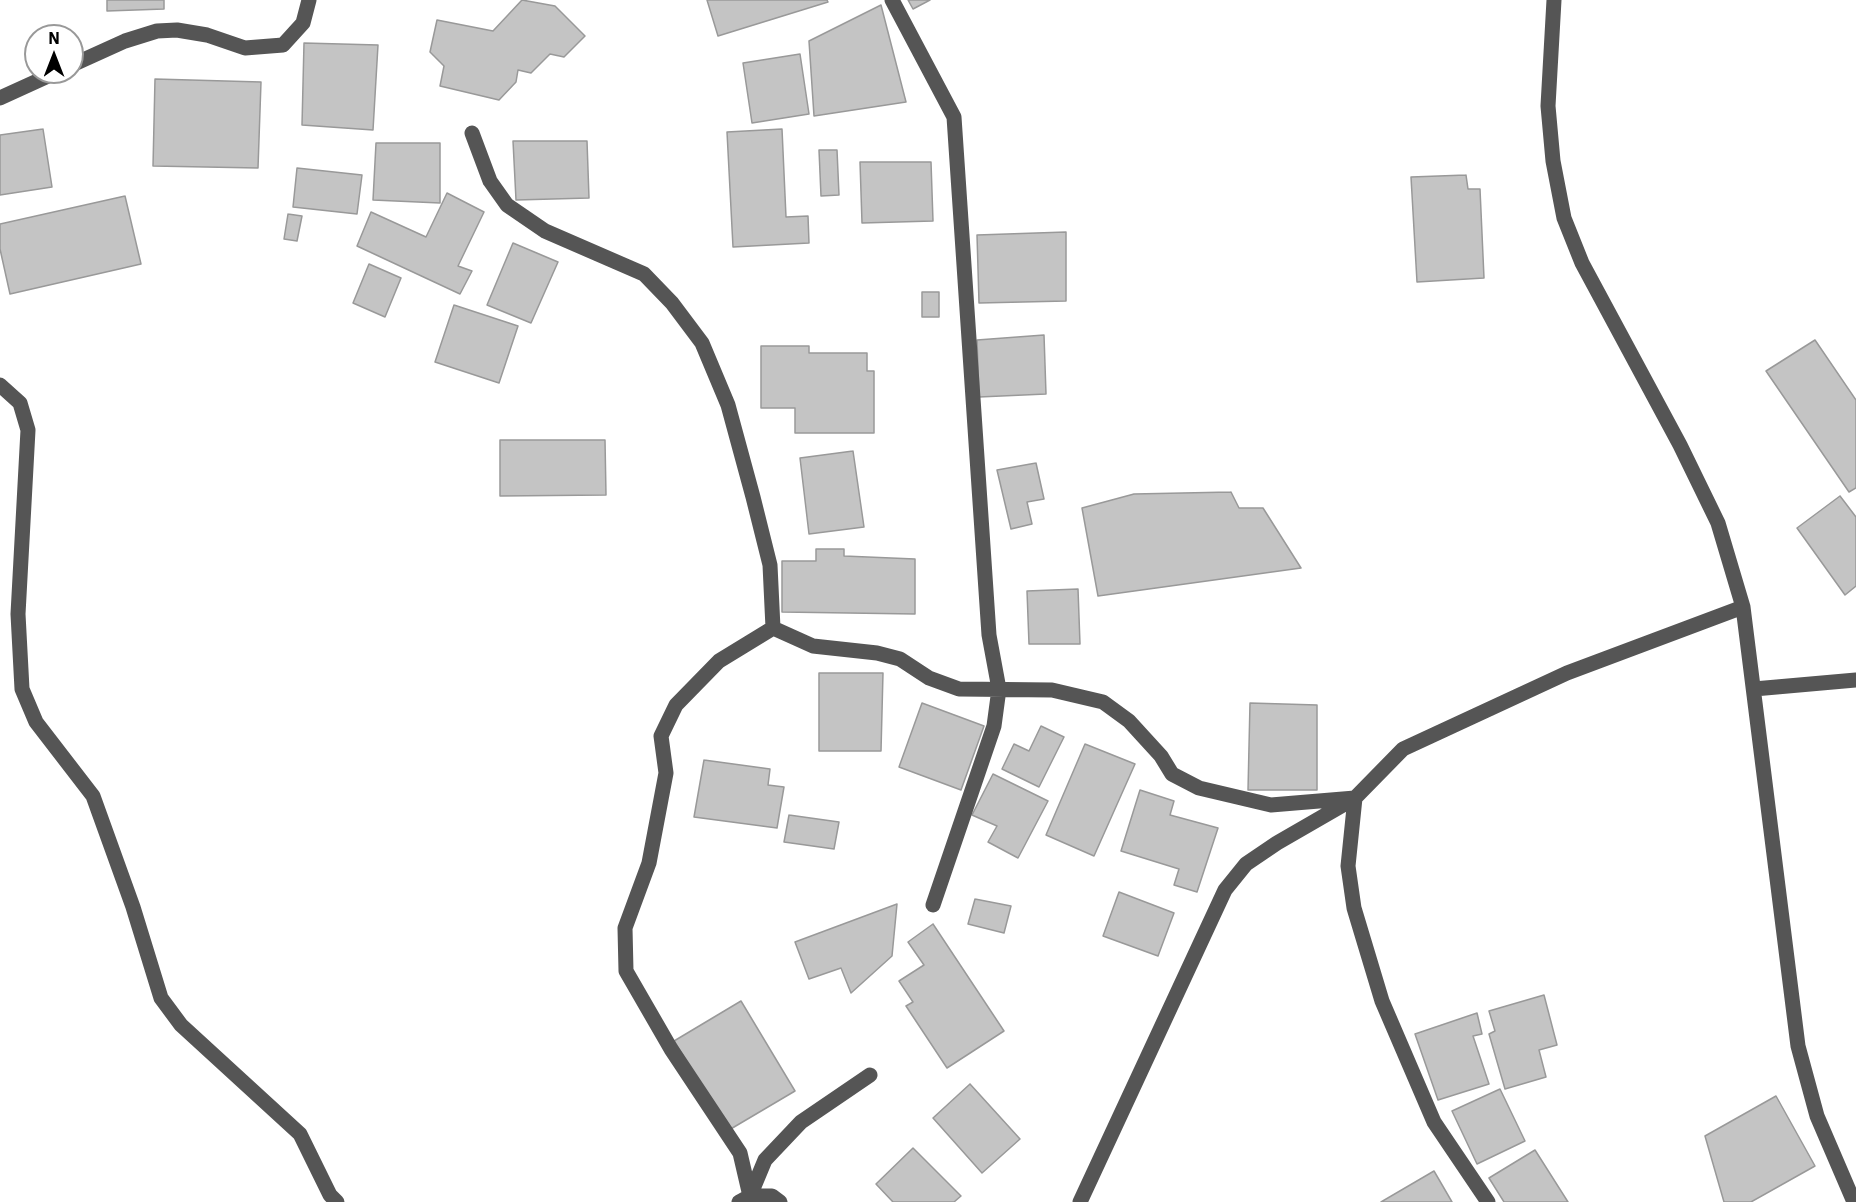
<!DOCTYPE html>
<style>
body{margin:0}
#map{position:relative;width:1856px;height:1202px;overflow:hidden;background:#fff;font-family:"IBM Plex Sans",sans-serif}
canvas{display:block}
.north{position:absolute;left:24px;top:24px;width:60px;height:60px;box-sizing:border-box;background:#fff;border:2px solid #999;border-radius:50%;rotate:0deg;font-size:16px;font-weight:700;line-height:24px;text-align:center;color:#000}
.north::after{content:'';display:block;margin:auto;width:21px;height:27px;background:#000;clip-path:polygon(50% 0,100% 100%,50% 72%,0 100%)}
</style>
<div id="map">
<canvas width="1856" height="1202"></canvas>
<div class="north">N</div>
</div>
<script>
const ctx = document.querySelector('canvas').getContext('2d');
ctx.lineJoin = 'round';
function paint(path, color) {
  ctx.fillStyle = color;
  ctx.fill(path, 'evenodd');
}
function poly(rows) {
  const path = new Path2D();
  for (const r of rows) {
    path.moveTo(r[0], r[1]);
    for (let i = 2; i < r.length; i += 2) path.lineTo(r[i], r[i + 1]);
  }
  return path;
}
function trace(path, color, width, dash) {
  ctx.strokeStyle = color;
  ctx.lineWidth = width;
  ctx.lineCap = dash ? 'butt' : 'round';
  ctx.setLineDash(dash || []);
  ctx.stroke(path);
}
const building = poly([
 [107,0,164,0,164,9,107,11,107,0],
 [522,0,555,6,585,36,564,57,550,54,531,73,518,70,516,82,499,100,440,86,444,66,430,52,437,20,493,31,522,0],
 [707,0,827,0,828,2,718,36,707,0],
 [908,0,930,0,913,9,908,0],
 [881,5,906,102,814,116,809,41,881,5],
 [304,43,378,45,373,130,302,125,304,43],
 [800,54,809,114,752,123,743,63,800,54],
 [155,79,261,82,258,168,153,166,155,79],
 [43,129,52,187,0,195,0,135,43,129],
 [782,129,786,217,808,216,809,243,733,247,727,132,782,129],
 [513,141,587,141,589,198,516,200,513,141],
 [376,143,440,143,440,203,373,200,376,143],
 [819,150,837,150,839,195,821,196,819,150],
 [860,162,931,162,933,221,862,223,860,162],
 [297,168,362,175,357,214,293,207,297,168],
 [1466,175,1468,189,1480,189,1484,278,1417,282,1411,177,1466,175],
 [447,193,484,212,458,266,472,271,460,294,357,246,371,212,426,237,447,193],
 [125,196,141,264,10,294,0,249,0,224,125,196],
 [288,214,302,216,297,241,284,239,288,214],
 [1066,232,1066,301,979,303,977,235,1066,232],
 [513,243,558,262,531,323,487,305,513,243],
 [369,264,401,278,385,317,353,303,369,264],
 [922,292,939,292,939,317,922,317,922,292],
 [454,305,518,326,499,383,435,362,454,305],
 [1044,335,1046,394,979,397,977,340,1044,335],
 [1815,340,1856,400,1856,488,1849,492,1766,371,1815,340],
 [761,346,809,346,809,353,867,353,867,371,874,371,874,433,795,433,795,408,761,408,761,346],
 [500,440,605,440,606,495,500,496,500,440],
 [853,451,864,527,809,534,800,458,853,451],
 [1036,463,1044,499,1027,502,1032,524,1011,529,997,470,1036,463],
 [1231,492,1239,508,1263,508,1301,568,1098,596,1082,508,1134,494,1231,492],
 [1840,496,1856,517,1856,586,1845,595,1797,528,1840,496],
 [816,549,844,549,844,556,915,559,915,614,782,612,782,561,816,561,816,549],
 [1078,589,1080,644,1029,644,1027,591,1078,589],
 [819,673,883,673,881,751,819,751,819,673],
 [922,703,984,726,961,790,899,767,922,703],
 [1250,703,1317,705,1317,790,1248,790,1250,703],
 [1041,726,1064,737,1039,787,1002,769,1014,744,1029,751,1041,726],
 [1085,744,1135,764,1094,856,1046,835,1085,744],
 [704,760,770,769,768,785,784,787,777,828,694,817,704,760],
 [993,774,1048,801,1018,858,988,842,997,826,972,815,993,774],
 [1140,790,1174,801,1170,815,1218,828,1197,892,1174,885,1179,869,1121,851,1140,790],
 [789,815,839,822,834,849,784,842,789,815],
 [1119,892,1174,913,1158,956,1103,936,1119,892],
 [975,899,1011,906,1004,933,968,924,975,899],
 [897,904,892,956,851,993,841,968,809,979,795,942,897,904],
 [933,924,1004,1031,947,1068,906,1006,913,1002,899,981,924,965,908,942,933,924],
 [1544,995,1557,1045,1539,1050,1546,1077,1505,1089,1489,1034,1495,1031,1489,1011,1544,995],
 [741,1001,795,1091,729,1130,674,1041,741,1001],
 [1477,1013,1482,1034,1473,1036,1489,1084,1438,1100,1415,1034,1477,1013],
 [970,1084,1020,1139,982,1173,933,1118,970,1084],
 [1500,1089,1525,1141,1477,1164,1452,1111,1500,1089],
 [1776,1096,1815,1166,1751,1202,1724,1202,1705,1136,1776,1096],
 [913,1148,961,1196,954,1202,893,1202,876,1184,913,1148],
 [1535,1150,1568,1202,1504,1202,1489,1178,1535,1150],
 [1434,1171,1452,1202,1381,1202,1434,1171]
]);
const minor = poly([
 [892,0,954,117,989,635,999,689,994,726,933,905],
 [1554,0,1548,106,1553,161,1564,218,1582,263,1680,445,1718,523,1743,607,1798,1046,1817,1116,1854,1202],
 [72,65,125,41,157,31,177,30,207,35,245,48,283,45,303,23,309,0],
 [0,98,57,72],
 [472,133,490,181,507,205,545,231,644,274,672,303,702,343,728,405,753,497,770,565,773,628,813,646,877,653,900,659,929,678,959,689,1052,690,1103,702,1129,721,1161,756,1172,774,1199,788,1271,805,1355,798],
 [0,385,20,403,28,430,18,614,22,689,36,722,93,796,133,907,161,998,181,1025,300,1134,330,1195,337,1202],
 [1754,689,1856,680],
 [1355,798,1348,866,1354,908,1382,1001,1434,1122,1488,1202],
 [750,1196,740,1153,671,1049,626,971,625,928,649,863,666,773,661,736,676,705,719,661,773,628],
 [750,1196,765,1160,801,1122,870,1075],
 [739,1202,750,1196,772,1196,780,1202],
 [1080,1202,1225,890,1246,864,1277,843,1355,798,1403,749,1567,673,1743,607]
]);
paint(building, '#c4c4c4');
trace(building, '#999', 1.5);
trace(minor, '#555', 15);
</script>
